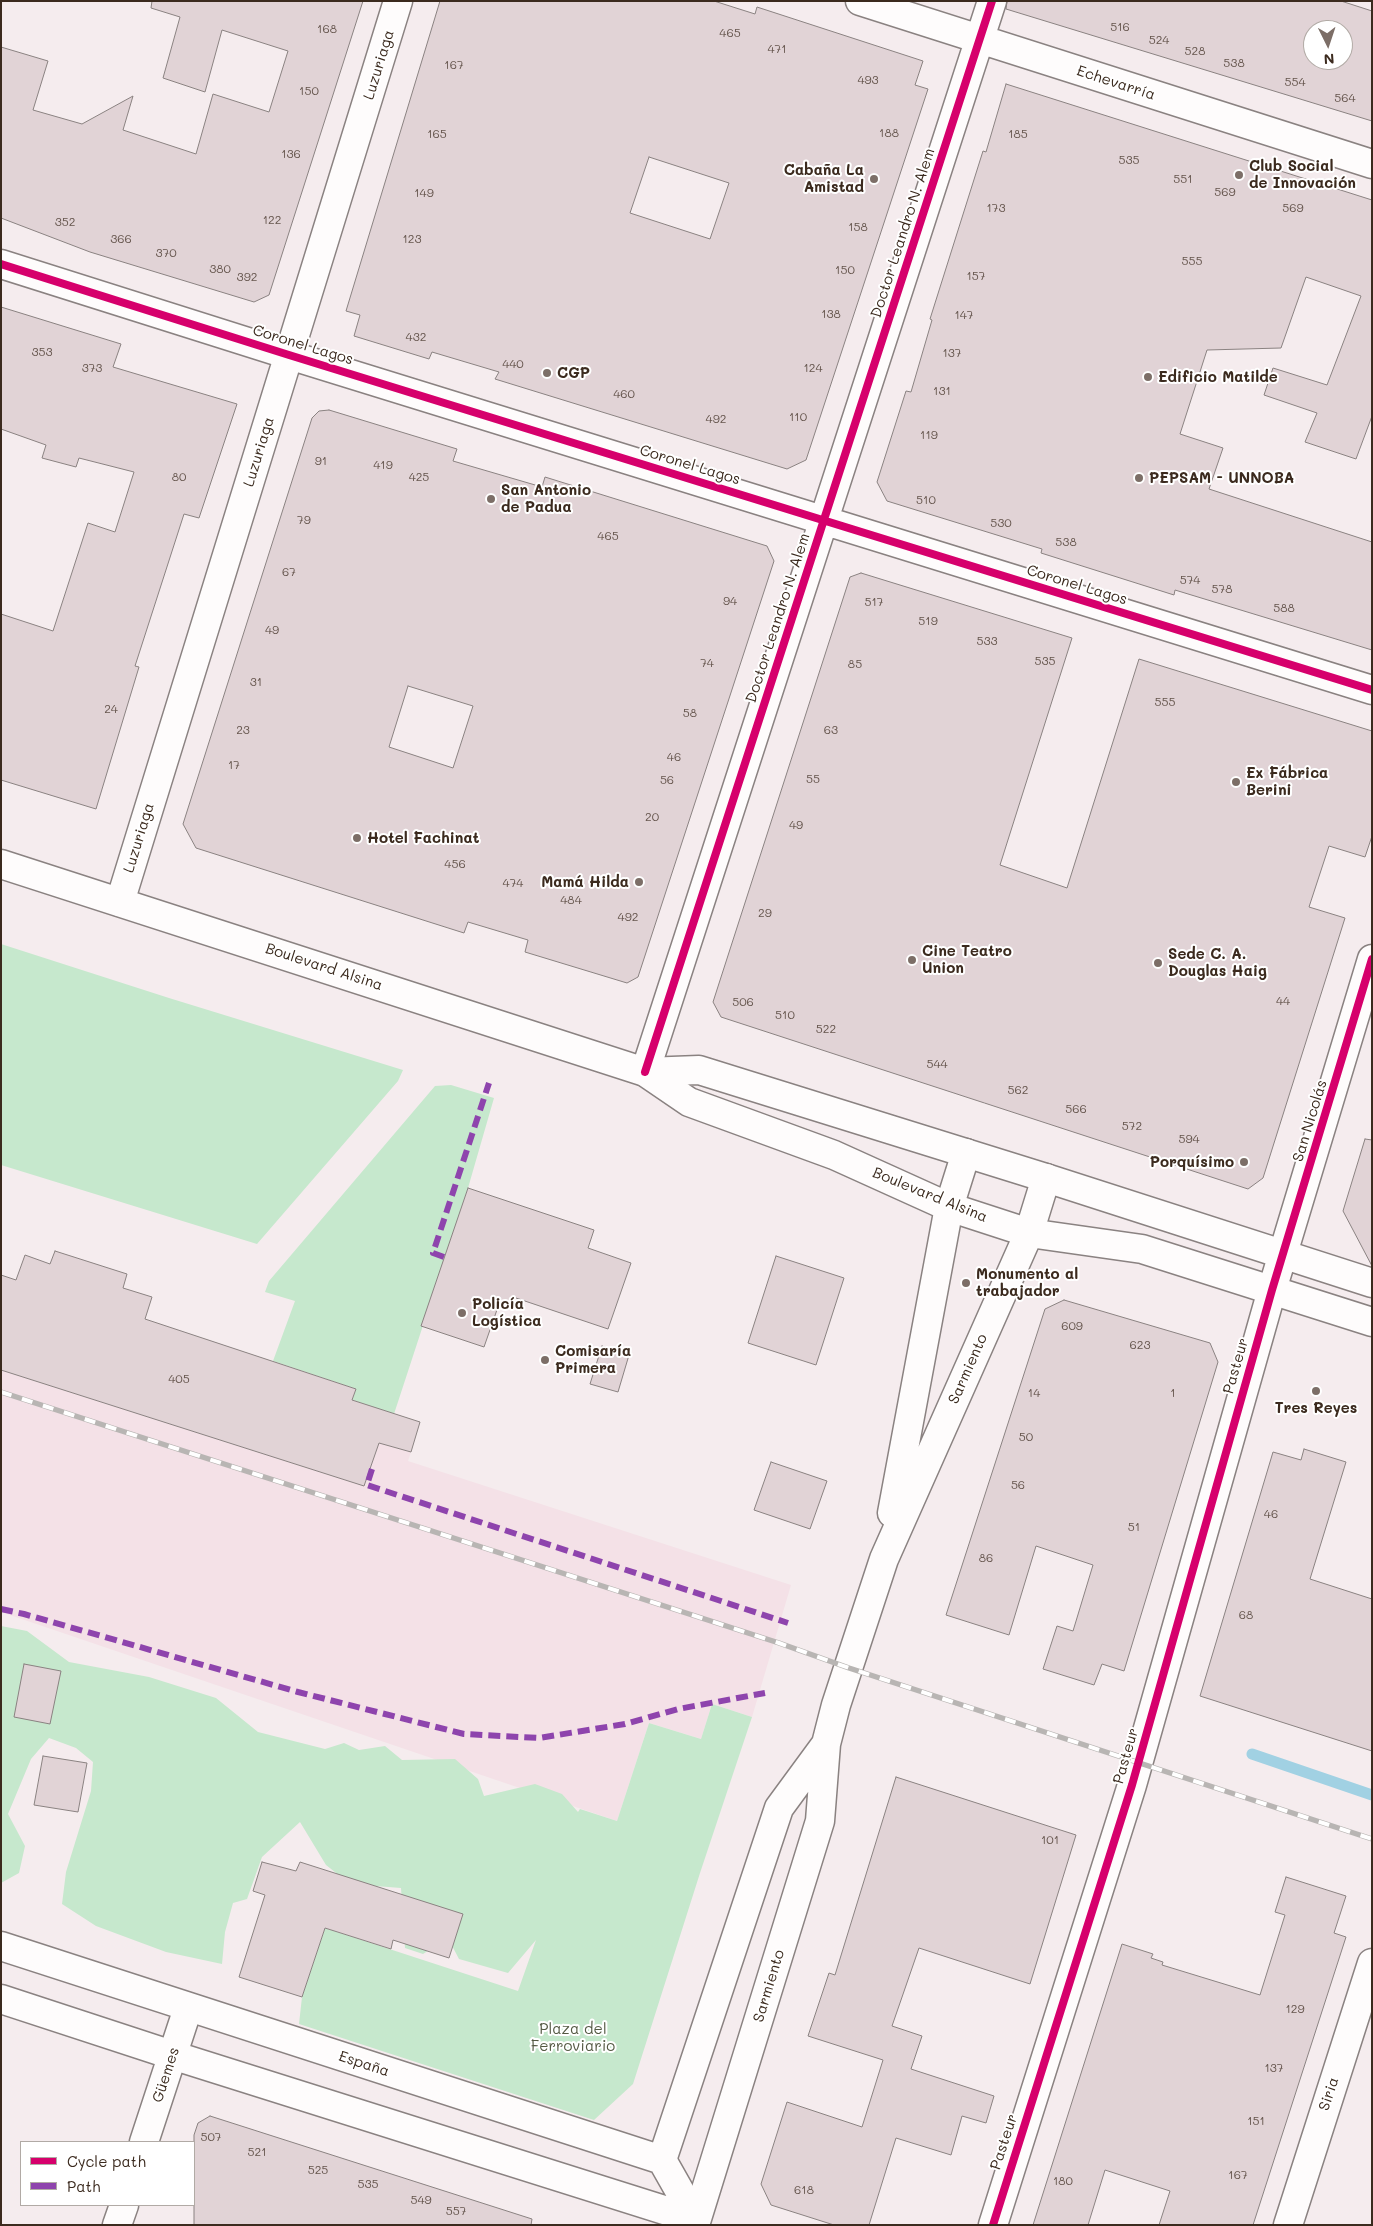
<!DOCTYPE html>
<meta charset="utf-8">
<style>
body{margin:0}
#map{position:relative;width:1373px;height:2226px;overflow:hidden;background:#f5ecee;font-family:Mali,sans-serif}
canvas{display:block}
.frame{position:absolute;inset:0;border:2px solid #3b2a1e;pointer-events:none}
.legend{position:absolute;left:20px;top:2141px;width:175px;height:65px;box-sizing:border-box;background:#fff;border:1px solid #b1aaa5;margin:0;padding:6px 9px;list-style:none;font-size:15px;color:#3b2a1e}
.legend li{display:flex;align-items:center;gap:10px;height:25px}
.legend b{width:25px;border:1px solid #b1aaa5}
.north{position:absolute;left:1303px;top:20px;width:50px;height:50px;box-sizing:border-box;background:#fff;border:1px solid #b1aaa5;border-radius:50%;rotate:176deg;font-size:14px;font-weight:700;line-height:20px;text-align:center;color:#3b2a1e}
.north::after{content:'';display:block;margin:auto;width:18px;height:22px;background:#7c6e67;clip-path:polygon(50% 0,100% 100%,50% 72%,0 100%)}
</style>
<div id="map">
<canvas width="1373" height="2226"></canvas>
<div class="frame"></div>
<ul class="legend">
<li><b style="height:6px;background:#d6006c"></b>Cycle path</li>
<li><b style="height:6px;background:#8e44ad"></b>Path</li>
</ul>
<div class="north">N</div>
</div>
<script>
const ctx = document.querySelector('canvas').getContext('2d');
ctx.lineJoin = 'round';
function paint(path, color) {
  ctx.fillStyle = color;
  ctx.fill(path, 'evenodd');
}
function poly(rows) {
  const path = new Path2D();
  for (const r of rows) {
    path.moveTo(r[0], r[1]);
    for (let i = 2; i < r.length; i += 2) path.lineTo(r[i], r[i + 1]);
  }
  return path;
}
function trace(path, color, width, dash) {
  ctx.strokeStyle = color;
  ctx.lineWidth = width;
  ctx.lineCap = dash ? 'butt' : 'round';
  ctx.setLineDash(dash || []);
  ctx.stroke(path);
}
function drawText(font, color, halo, rows, align = 'center') {
  ctx.font = font + ' Mali,sans-serif';
  ctx.lineWidth = 4;
  ctx.setLineDash([]);
  ctx.textBaseline = 'middle';
  ctx.strokeStyle = halo;
  ctx.fillStyle = color;
  for (const [text, x, y, turn = 0] of rows) {
    ctx.save();
    ctx.translate(x, y);
    ctx.rotate((+turn || 0) * Math.PI / 180);
    ctx.textAlign = isNaN(turn) ? turn : align;
    if (halo) ctx.strokeText(text, 0, 0);
    ctx.fillText(text, 0, 0);
    ctx.restore();
  }
}
const built = poly([
 [1,1370,364,1486,379,1443,411,1452,408,1461,791,1585,752,1717,712,1704,701,1739,649,1723,617,1821,1,1612]
]);
const green = poly([
 [1,944,169,998,403,1070,398,1081,257,1244,1,1165],
 [451,1085,494,1098,468,1188,394,1414,352,1400,356,1389,273,1361,295,1301,265,1292,269,1281,435,1086],
 [1,1626,27,1631,69,1662,149,1677,216,1698,258,1732,325,1749,344,1743,359,1750,385,1746,402,1760,455,1759,478,1779,484,1796,535,1784,562,1794,578,1812,580,1809,617,1821,649,1723,701,1739,712,1704,752,1717,700,1873,633,2084,594,2120,299,2024,302,1997,325,1928,518,1991,536,1940,508,1973,459,1959,448,1938,423,1954,405,1948,401,1888,350,1884,326,1865,300,1822,262,1857,247,1899,233,1903,225,1932,222,1964,166,1952,96,1926,62,1904,66,1872,91,1791,93,1762,76,1748,49,1738,31,1759,8,1814,25,1846,19,1873,1,1883]
]);
const stream = poly([
 [1252,1754,1372,1795]
]);
const building = poly([
 [152,1,363,1,269,295,254,302,90,252,1,218,1,47,48,61,33,110,82,124,133,96,123,130,196,154,213,94,269,112,288,51,222,30,205,92,163,78,180,17,151,8,152,1],
 [440,1,714,1,755,14,757,7,923,61,915,85,928,89,806,460,787,469,495,379,499,372,432,352,429,359,354,336,360,315,346,311,440,1],
 [649,157,729,183,710,239,630,213,649,157],
 [1007,1,1341,1,1372,11,1372,121,1006,9,1007,1],
 [1313,30,1343,30,1343,60,1313,60,1313,30],
 [1006,84,1372,200,1372,416,1356,459,1305,442,1317,413,1264,395,1273,368,1327,385,1361,296,1306,277,1281,348,1207,350,1180,434,1223,448,1209,489,1372,542,1372,650,1175,590,1174,595,1041,553,1042,549,887,501,877,482,906,391,911,392,932,320,930,319,983,151,986,152,1006,84],
 [1,307,121,344,113,367,237,404,199,518,184,514,135,666,139,667,96,809,1,780,1,614,53,631,88,523,115,532,134,472,79,458,76,467,42,458,46,445,1,429,1,307],
 [329,410,457,449,453,461,542,487,545,477,767,546,774,561,638,977,627,983,525,952,528,940,468,922,464,933,196,848,183,824,312,418,319,411,329,410],
 [408,686,473,706,453,768,389,747,408,686],
 [861,573,1072,638,1000,865,1067,888,1139,659,1372,731,1372,836,1365,857,1329,846,1309,907,1345,918,1263,1178,1248,1189,721,1017,713,1002,850,577,861,573],
 [1365,1139,1372,1140,1372,1266,1343,1211,1365,1139],
 [468,1188,594,1230,588,1248,631,1263,608,1329,513,1297,509,1308,499,1304,484,1347,421,1326,468,1188],
 [55,1251,127,1274,123,1288,152,1297,145,1319,356,1389,352,1400,420,1422,411,1452,379,1443,364,1486,1,1370,1,1275,16,1280,25,1255,50,1264,55,1251],
 [776,1256,844,1278,816,1365,748,1343,776,1256],
 [1064,1300,1210,1343,1218,1362,1124,1671,1102,1664,1094,1685,1043,1669,1057,1626,1073,1631,1093,1565,1036,1546,1009,1635,946,1615,1045,1309,1064,1300],
 [602,1346,629,1355,618,1392,590,1384,602,1346],
 [1304,1449,1346,1462,1310,1579,1372,1599,1372,1751,1200,1696,1273,1452,1301,1460,1304,1449],
 [771,1462,827,1481,810,1529,754,1510,771,1462],
 [24,1664,61,1671,50,1724,14,1717,24,1664],
 [43,1756,87,1763,78,1812,34,1805,43,1756],
 [896,1777,1076,1835,1030,1984,919,1948,892,2026,922,2036,911,2069,994,2096,986,2123,962,2116,951,2155,896,2138,869,2225,834,2225,771,2205,761,2184,787,2102,862,2127,883,2060,808,2036,829,1973,835,1975,896,1777],
 [262,1862,296,1871,300,1862,463,1914,449,1958,393,1940,391,1949,325,1928,302,1997,239,1977,265,1895,253,1891,262,1862],
 [1286,1877,1346,1896,1334,1933,1346,1937,1253,2225,1159,2225,1170,2191,1105,2170,1088,2225,1033,2225,1122,1944,1153,1954,1151,1958,1163,1962,1162,1965,1260,1995,1285,1915,1275,1912,1286,1877],
 [210,2116,532,2219,531,2225,194,2225,194,2135,198,2123,210,2116]
]);
const minor = poly([
 [860,1,1372,164],
 [1,264,289,355,1372,690],
 [120,902,398,1],
 [645,1072,992,1],
 [892,1513,949,1207,966,1153],
 [144,2142,188,2008],
 [662,2160,779,1808,826,1744],
 [117,2225,124,2205],
 [695,2225,820,1821,826,1744,836,1705,884,1559,1029,1233,1046,1178],
 [993,2225,1132,1785,1272,1290,1372,959],
 [1288,2225,1372,1963]
]);
const tertiary = poly([
 [1,1946,662,2160,696,2220],
 [1,1999,172,2055,696,2220]
]);
const secondary = poly([
 [1,864,645,1072,689,1102,834,1155,949,1207,1029,1233,1142,1249,1372,1322],
 [645,1072,699,1070,1046,1178,1372,1283]
]);
const rail = poly([
 [1,1392,779,1643,849,1668,1372,1839]
]);
const quiet = poly([
 [444,1257,433,1253,489,1083],
 [372,1469,367,1485,788,1623],
 [1,1609,24,1614,298,1692,464,1734,539,1738,625,1724,678,1709,765,1693]
]);
const cycleway = poly([
 [1,264,289,355,1372,690],
 [645,1072,992,1],
 [993,2225,1132,1785,1272,1290,1372,959]
]);
const markers = [
 [1239,175,5,"#7c6e67"],
 [874,179,5,"#7c6e67"],
 [547,373,5,"#7c6e67"],
 [1148,377,5,"#7c6e67"],
 [1139,478,5,"#7c6e67"],
 [491,499,5,"#7c6e67"],
 [1236,782,5,"#7c6e67"],
 [357,838,5,"#7c6e67"],
 [639,882,5,"#7c6e67"],
 [912,960,5,"#7c6e67"],
 [1158,963,5,"#7c6e67"],
 [1244,1162,5,"#7c6e67"],
 [966,1283,5,"#7c6e67"],
 [462,1313,5,"#7c6e67"],
 [545,1360,5,"#7c6e67"],
 [1316,1391,5,"#7c6e67"]
];
const numberNames = [
 ["516",1120,27],
 ["168",327,29],
 ["465",730,33],
 ["524",1159,40],
 ["471",777,49],
 ["528",1195,51],
 ["538",1234,63],
 ["167",454,65],
 ["493",868,80],
 ["554",1295,82],
 ["150",309,91],
 ["564",1345,98],
 ["188",889,133],
 ["165",437,134],
 ["185",1018,134],
 ["136",291,154],
 ["535",1129,160],
 ["551",1183,179],
 ["569",1225,192],
 ["149",424,193],
 ["173",996,208],
 ["569",1293,208],
 ["122",272,220],
 ["352",65,222],
 ["158",858,227],
 ["366",121,239],
 ["123",412,239],
 ["370",166,253],
 ["555",1192,261],
 ["380",220,269],
 ["150",845,270],
 ["157",976,276],
 ["392",247,277],
 ["138",831,314],
 ["147",964,315],
 ["432",416,337],
 ["353",42,352],
 ["137",952,353],
 ["440",513,364],
 ["373",92,368],
 ["124",813,368],
 ["131",942,391],
 ["460",624,394],
 ["110",798,417],
 ["492",716,419],
 ["119",929,435],
 ["91",321,461],
 ["419",383,465],
 ["80",179,477],
 ["425",419,477],
 ["510",926,500],
 ["79",304,520],
 ["530",1001,523],
 ["465",608,536],
 ["538",1066,542],
 ["67",289,572],
 ["574",1190,580],
 ["578",1222,589],
 ["94",730,601],
 ["517",874,602],
 ["588",1284,608],
 ["519",928,621],
 ["49",272,630],
 ["533",987,641],
 ["535",1045,661],
 ["74",707,663],
 ["85",855,664],
 ["31",256,682],
 ["555",1165,702],
 ["24",111,709],
 ["58",690,713],
 ["23",243,730],
 ["63",831,730],
 ["46",674,757],
 ["17",234,765],
 ["55",813,779],
 ["56",667,780],
 ["20",652,817],
 ["49",796,825],
 ["456",455,864],
 ["474",513,883],
 ["484",571,900],
 ["29",765,913],
 ["492",628,917],
 ["44",1283,1001],
 ["506",743,1002],
 ["510",785,1015],
 ["522",826,1029],
 ["544",937,1064],
 ["562",1018,1090],
 ["566",1076,1109],
 ["572",1132,1126],
 ["594",1189,1139],
 ["609",1072,1326],
 ["623",1140,1345],
 ["405",179,1379],
 ["14",1034,1393],
 ["1",1173,1393],
 ["50",1026,1437],
 ["56",1018,1485],
 ["46",1271,1514],
 ["51",1134,1527],
 ["86",986,1558],
 ["68",1246,1615],
 ["101",1050,1840],
 ["129",1295,2009],
 ["137",1274,2068],
 ["151",1256,2121],
 ["507",211,2137],
 ["521",257,2152],
 ["525",318,2170],
 ["167",1238,2175],
 ["180",1063,2181],
 ["535",368,2184],
 ["618",804,2190],
 ["549",421,2200],
 ["557",456,2211]
];
const streetNames = [
 ["Luzuriaga",379,65,-73],
 ["Echevarría",1116,83,18],
 ["Doctor Leandro N. Alem",903,233,-72],
 ["Coronel Lagos",303,345,17],
 ["Luzuriaga",259,452,-73],
 ["Coronel Lagos",690,465,17],
 ["Coronel Lagos",1077,585,17],
 ["Doctor Leandro N. Alem",778,618,-72],
 ["Luzuriaga",139,838,-73],
 ["Boulevard Alsina",324,967,18],
 ["San Nicolás",1310,1121,-73],
 ["Boulevard Alsina",930,1195,22],
 ["Pasteur",1236,1366,-74],
 ["Sarmiento",968,1369,-66],
 ["Pasteur",1126,1756,-74],
 ["Sarmiento",769,1986,-73],
 ["España",364,2064,18],
 ["Güemes",166,2075,-72],
 ["Siria",1329,2094,-72],
 ["Pasteur",1004,2142,-72]
];
const poiNames = [
 ["Club Social",1249,166],
 ["de Innovación",1249,183],
 ["Cabaña La",864,170,"right"],
 ["Amistad",864,187,"right"],
 ["CGP",557,373],
 ["Edificio Matilde",1158,377],
 ["PEPSAM - UNNOBA",1149,478],
 ["San Antonio",501,490],
 ["de Padua",501,507],
 ["Ex Fábrica",1246,773],
 ["Berini",1246,790],
 ["Hotel Fachinat",367,838],
 ["Mamá Hilda",629,882,"right"],
 ["Cine Teatro",922,951],
 ["Union",922,968],
 ["Sede C. A.",1168,954],
 ["Douglas Haig",1168,971],
 ["Porquísimo",1234,1162,"right"],
 ["Monumento al",976,1274],
 ["trabajador",976,1291],
 ["Policía",472,1304],
 ["Logística",472,1321],
 ["Comisaría",555,1351],
 ["Primera",555,1368],
 ["Tres Reyes",1316,1408,"center"]
];
const parkNames = [
 ["Plaza del",573,2029],
 ["Ferroviario",573,2046]
];
paint(built, '#f4e1e7');
paint(green, '#c6e8cd');
trace(stream, '#a1d1e3', 11);
paint(building, '#e1d3d6');
trace(building, '#8a8281', 1);
trace(minor, '#8a8281', 31);
trace(tertiary, '#8a8281', 31);
trace(secondary, '#8a8281', 31);
trace(minor, '#fefcfc', 28);
trace(tertiary, '#fefcfc', 28);
trace(secondary, '#fefcfc', 28);
trace(rail, '#b8b5b3', 5.5);
trace(rail, '#fff', 4, [11]);
trace(quiet, '#8e44ad', 6, [12, 6]);
trace(cycleway, '#d6006c', 8);
for (const [x, y, r, color] of markers) {
  const dot = new Path2D();
  dot.arc(x, y, r, 0, 2 * Math.PI);
  ctx.fillStyle = color;
  ctx.fill(dot);
  trace(dot, '#fff', 2);
}
drawText('12px', '#65554d', null, numberNames);
drawText('15px', '#3b2a1e', '#fff', streetNames);
drawText('bold 15px', '#3b2a1e', '#fff', poiNames, 'left');
drawText('15px', '#545943', '#fff', parkNames);
</script>
